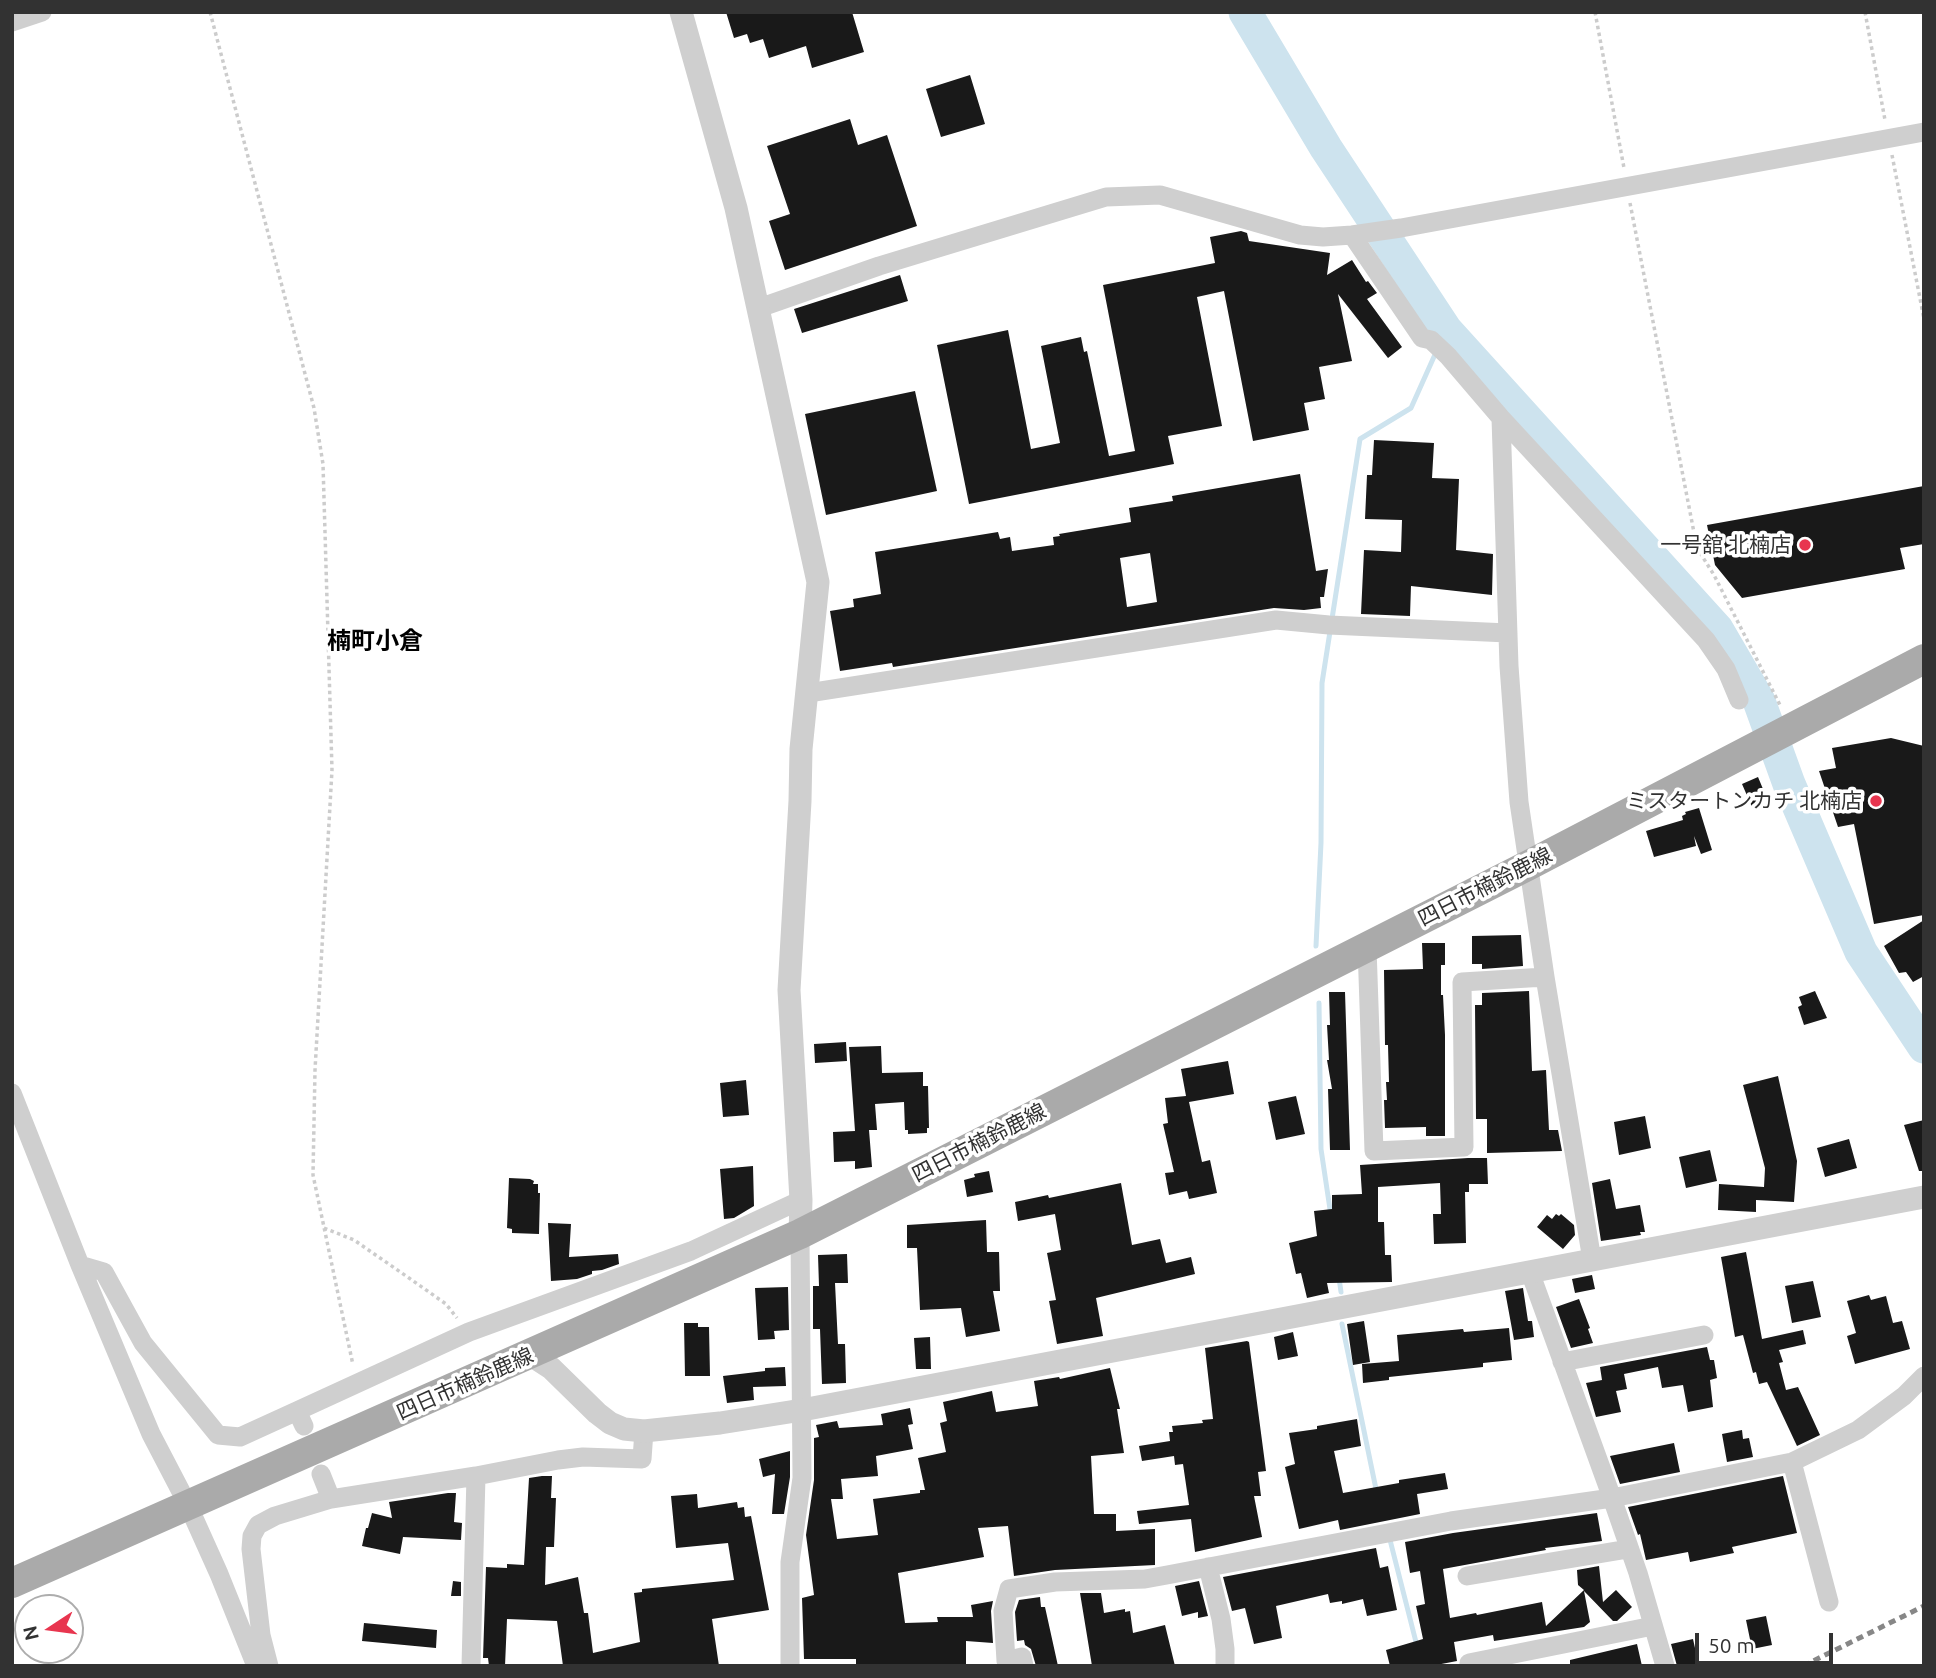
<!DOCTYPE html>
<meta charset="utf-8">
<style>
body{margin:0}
#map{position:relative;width:1936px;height:1678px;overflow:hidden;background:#fff;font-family:Ubuntu,sans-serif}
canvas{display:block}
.frame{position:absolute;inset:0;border:14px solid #323232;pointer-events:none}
.north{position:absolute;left:14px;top:1594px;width:70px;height:70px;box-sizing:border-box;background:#fff;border:2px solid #adadad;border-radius:50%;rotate:257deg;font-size:19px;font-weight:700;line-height:28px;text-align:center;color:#323232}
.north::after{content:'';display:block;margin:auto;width:24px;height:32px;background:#e8354f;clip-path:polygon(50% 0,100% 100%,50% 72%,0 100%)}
.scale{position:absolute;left:1695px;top:1633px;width:138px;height:32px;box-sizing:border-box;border:4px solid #323232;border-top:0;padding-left:9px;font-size:21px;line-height:24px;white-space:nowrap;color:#323232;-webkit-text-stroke:5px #fff;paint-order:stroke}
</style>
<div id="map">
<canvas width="1936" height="1678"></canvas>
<div class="frame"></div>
<div class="north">N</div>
<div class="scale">50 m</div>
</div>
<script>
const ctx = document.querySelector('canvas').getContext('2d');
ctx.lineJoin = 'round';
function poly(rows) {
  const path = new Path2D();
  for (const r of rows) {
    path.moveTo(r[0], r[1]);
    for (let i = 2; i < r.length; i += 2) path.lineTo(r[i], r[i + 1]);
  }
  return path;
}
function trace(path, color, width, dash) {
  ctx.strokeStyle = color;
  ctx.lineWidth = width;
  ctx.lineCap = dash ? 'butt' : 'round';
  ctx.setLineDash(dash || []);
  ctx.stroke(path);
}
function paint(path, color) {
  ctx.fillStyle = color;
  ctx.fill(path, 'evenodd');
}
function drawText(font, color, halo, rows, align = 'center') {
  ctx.font = font + ' Ubuntu,"Noto Sans JP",sans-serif';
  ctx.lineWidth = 7;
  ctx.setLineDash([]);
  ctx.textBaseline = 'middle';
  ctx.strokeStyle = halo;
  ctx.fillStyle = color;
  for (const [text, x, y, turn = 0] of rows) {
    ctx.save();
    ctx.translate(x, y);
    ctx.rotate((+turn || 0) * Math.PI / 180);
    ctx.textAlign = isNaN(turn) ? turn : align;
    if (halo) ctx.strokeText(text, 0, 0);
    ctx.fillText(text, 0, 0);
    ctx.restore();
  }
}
const stream = poly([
 [1316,946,1321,843,1322,683,1360,439,1411,408,1446,330],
 [1319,1003,1321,1149,1331,1216],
 [1339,1278,1341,1292],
 [1342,1324,1377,1494],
 [1389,1536,1417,1646]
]);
const river = poly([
 [1245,12,1326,148,1446,330,1717,629,1759,701,1789,784,1861,952,1924,1047]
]);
const building = poly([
 [726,12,852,12,864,52,812,68,806,46,769,58,763,39,750,43,747,34,734,38],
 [970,75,985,124,941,137,926,89],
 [850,119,858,145,887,135,917,226,785,270,769,221,790,214,767,146],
 [1241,231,1247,233,1249,241,1330,253,1327,275,1352,260,1366,282,1368,281,1377,293,1367,299,1402,347,1388,358,1338,294,1352,361,1319,367,1325,399,1304,403,1309,430,1253,441,1224,291,1197,297,1222,426,1168,436,1174,464,969,504,937,345,1008,330,1031,449,1060,443,1041,346,1081,337,1084,352,1087,351,1109,456,1135,451,1103,285,1215,263,1210,237],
 [900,275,908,301,802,333,794,309],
 [915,391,937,491,826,515,805,414],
 [1374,440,1434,443,1432,478,1459,479,1456,550,1493,554,1492,595,1411,586,1410,616,1361,614,1364,550,1401,552,1402,520,1365,519,1367,475,1372,475],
 [1300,474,1316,571,1328,569,1324,597,1320,597,1321,608,1304,610,1274,608,893,667,892,663,840,671,830,611,854,607,853,599,881,594,875,552,998,532,1000,539,1010,537,1012,551,1054,545,1053,537,1060,536,1059,534,1131,522,1129,508,1173,501,1172,496],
 [1150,553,1157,602,1127,607,1120,558],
 [1924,486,1924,544,1900,548,1905,569,1742,598,1715,565,1707,525],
 [1891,738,1924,746,1924,915,1874,924,1854,824,1838,827,1819,771,1836,768,1832,748],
 [1758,777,1768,801,1752,807,1742,784],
 [1699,808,1712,850,1701,854,1694,836,1696,846,1654,857,1646,831,1683,820,1682,816,1686,814,1685,812],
 [1924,920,1924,976,1913,982,1906,972,1899,973,1884,946],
 [1521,935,1523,966,1482,969,1482,964,1472,964,1472,936],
 [1422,943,1445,943,1445,965,1441,965,1441,995,1443,995,1445,1035,1445,1136,1426,1136,1426,1127,1385,1128,1384,1100,1387,1100,1386,1082,1389,1082,1388,1045,1385,1045,1384,970,1423,969],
 [1529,991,1532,1071,1546,1070,1549,1130,1558,1130,1562,1151,1487,1153,1487,1119,1476,1119,1475,1005,1482,1005,1482,993],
 [1815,991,1827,1018,1804,1025,1798,1007,1802,1005,1799,997],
 [1329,992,1345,992,1350,1150,1330,1150,1328,1089,1332,1089,1327,1060,1329,1060,1327,1025,1330,1025],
 [846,1042,847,1061,815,1063,814,1044],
 [881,1046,882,1073,923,1072,923,1086,928,1086,929,1128,927,1128,927,1133,908,1134,908,1130,905,1130,904,1102,875,1104,877,1130,869,1130,872,1167,855,1169,855,1161,834,1162,833,1132,855,1131,849,1047],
 [1228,1061,1234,1094,1189,1102,1202,1162,1210,1160,1217,1193,1189,1199,1187,1191,1169,1195,1165,1173,1174,1172,1163,1124,1168,1123,1165,1098,1186,1096,1181,1069],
 [1778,1076,1797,1161,1794,1202,1756,1200,1756,1212,1718,1210,1719,1184,1764,1187,1765,1168,1743,1085],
 [746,1080,749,1115,723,1117,720,1083],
 [1296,1096,1305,1134,1276,1140,1268,1102],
 [1645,1116,1651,1148,1619,1155,1614,1122],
 [1924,1120,1924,1171,1919,1171,1904,1125],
 [1849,1139,1857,1168,1825,1177,1817,1148],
 [1710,1150,1717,1181,1686,1188,1679,1157],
 [1468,1158,1487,1158,1488,1184,1469,1184,1469,1192,1465,1192,1466,1243,1434,1244,1433,1214,1441,1214,1440,1183,1378,1187,1378,1222,1384,1222,1385,1255,1391,1255,1392,1282,1327,1283,1329,1293,1307,1298,1301,1273,1296,1274,1289,1243,1317,1236,1314,1211,1332,1209,1332,1195,1362,1194,1360,1165],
 [753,1166,754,1206,734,1218,724,1219,720,1169],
 [989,1171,993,1192,967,1197,964,1180,975,1177,974,1174],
 [509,1178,530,1179,534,1181,533,1184,538,1184,538,1193,540,1193,539,1234,512,1233,512,1229,507,1228],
 [1610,1179,1616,1209,1640,1205,1645,1232,1640,1232,1641,1235,1601,1241,1592,1183],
 [1121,1183,1132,1245,1160,1239,1166,1263,1191,1257,1195,1274,1096,1298,1103,1336,1057,1344,1049,1301,1056,1300,1047,1253,1061,1250,1055,1214,1018,1221,1015,1202,1048,1195,1049,1198],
 [1556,1214,1559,1216,1561,1214,1574,1225,1575,1235,1563,1249,1537,1227,1547,1215,1552,1219],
 [986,1220,987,1252,999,1252,1000,1291,993,1291,1000,1331,966,1337,961,1308,920,1310,917,1248,907,1248,907,1225],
 [548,1223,571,1224,569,1257,618,1254,619,1264,602,1270,592,1271,592,1274,577,1279,551,1281],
 [1746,1252,1762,1339,1803,1330,1806,1344,1779,1350,1783,1362,1779,1363,1786,1390,1798,1387,1820,1435,1797,1446,1767,1382,1759,1384,1756,1372,1753,1373,1743,1335,1735,1337,1721,1257],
 [847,1254,848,1283,835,1283,838,1344,845,1344,846,1383,822,1384,820,1329,813,1329,813,1286,819,1286,818,1255],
 [1592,1275,1595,1289,1575,1293,1572,1279],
 [1813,1281,1821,1317,1792,1323,1785,1286],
 [788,1287,789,1330,774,1331,775,1339,758,1340,755,1288],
 [1523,1288,1528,1321,1532,1321,1534,1337,1514,1340,1505,1291],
 [1869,1295,1871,1300,1886,1296,1893,1323,1902,1321,1910,1349,1855,1364,1847,1336,1856,1333,1847,1301],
 [1579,1299,1590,1328,1588,1329,1593,1343,1571,1348,1556,1307],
 [1364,1321,1370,1362,1353,1365,1347,1324],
 [684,1323,698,1323,698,1327,709,1327,710,1376,685,1376],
 [1509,1328,1512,1360,1483,1363,1483,1367,1389,1377,1389,1380,1363,1383,1362,1364,1399,1361,1397,1335,1463,1329,1464,1332],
 [1293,1332,1298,1356,1278,1360,1274,1337],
 [930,1337,931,1369,916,1369,914,1338],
 [1247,1341,1249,1342,1266,1471,1258,1472,1261,1496,1254,1496,1262,1537,1195,1552,1191,1519,1139,1524,1137,1511,1189,1505,1183,1464,1175,1465,1174,1456,1142,1461,1139,1446,1170,1441,1169,1432,1173,1432,1172,1426,1203,1423,1202,1420,1213,1419,1205,1348],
 [1707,1347,1710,1360,1714,1360,1717,1378,1710,1380,1713,1407,1688,1412,1683,1385,1662,1388,1658,1367,1624,1374,1627,1389,1616,1391,1621,1412,1596,1417,1586,1383,1602,1380,1600,1367],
 [785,1367,786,1386,753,1387,754,1400,727,1403,723,1376,765,1371,765,1368],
 [1110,1368,1120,1409,1117,1409,1124,1453,1091,1456,1094,1514,1116,1514,1116,1531,1155,1529,1155,1565,1055,1570,1014,1576,1008,1526,978,1528,984,1557,898,1573,905,1623,938,1622,937,1617,973,1617,971,1605,993,1601,991,1611,993,1643,966,1641,966,1666,856,1666,856,1659,804,1659,802,1598,814,1595,806,1535,814,1480,814,1438,819,1437,816,1425,837,1421,839,1428,883,1425,881,1414,910,1408,913,1424,908,1425,913,1449,876,1456,878,1476,841,1479,843,1499,831,1499,837,1539,878,1535,873,1499,920,1493,920,1490,925,1490,918,1458,946,1452,940,1423,947,1421,943,1402,992,1391,996,1412,1038,1406,1034,1381,1059,1377,1060,1379],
 [1357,1419,1361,1446,1334,1451,1343,1493,1399,1483,1399,1480,1445,1473,1448,1489,1417,1494,1420,1514,1340,1530,1338,1520,1299,1529,1285,1467,1295,1464,1289,1433,1317,1429,1317,1426],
 [1742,1430,1743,1439,1749,1438,1753,1457,1727,1462,1722,1434],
 [1674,1443,1680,1472,1620,1484,1610,1456],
 [790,1451,790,1477,784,1514,772,1514,775,1474,763,1477,759,1459],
 [542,1476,552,1476,551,1498,556,1498,554,1547,546,1547,545,1585,578,1577,584,1613,588,1613,593,1653,640,1642,634,1593,642,1592,642,1589,734,1580,728,1543,676,1548,671,1496,697,1494,698,1508,737,1502,738,1508,744,1507,745,1517,751,1516,769,1610,712,1619,719,1666,563,1666,557,1621,507,1619,505,1666,489,1666,488,1658,483,1658,486,1567,507,1568,507,1564,524,1565,529,1478],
 [1783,1476,1797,1533,1732,1547,1734,1553,1690,1562,1688,1552,1646,1560,1640,1534,1638,1535,1628,1507],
 [448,1493,456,1493,454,1522,462,1523,461,1540,403,1537,400,1554,362,1546,366,1528,368,1528,372,1513,392,1518,389,1502],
 [1597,1513,1602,1541,1545,1548,1546,1550,1443,1569,1450,1618,1476,1613,1477,1615,1542,1602,1546,1626,1584,1590,1578,1585,1577,1570,1599,1566,1603,1602,1616,1590,1632,1607,1617,1621,1613,1621,1584,1591,1590,1622,1584,1627,1494,1641,1493,1635,1454,1642,1457,1661,1431,1666,1390,1666,1386,1650,1423,1639,1416,1606,1425,1604,1420,1571,1410,1573,1405,1542,1453,1533],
 [1376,1548,1380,1568,1388,1566,1397,1610,1367,1616,1363,1599,1342,1604,1342,1601,1330,1603,1328,1594,1276,1606,1282,1638,1254,1644,1245,1608,1232,1611,1223,1577],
 [453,1581,461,1582,461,1596,451,1596],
 [1199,1581,1208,1616,1198,1618,1198,1612,1182,1616,1175,1586],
 [1080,1593,1101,1593,1104,1613,1125,1609,1125,1612,1130,1611,1133,1633,1165,1625,1175,1666,1092,1666],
 [1040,1597,1041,1607,1045,1607,1058,1666,1036,1666,1031,1649,1025,1645,1024,1640,1017,1641,1015,1612,1019,1600],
 [1766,1616,1772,1645,1752,1649,1746,1620],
 [364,1623,437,1630,436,1648,362,1641],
 [1693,1639,1699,1666,1677,1666,1671,1644],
 [1637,1644,1642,1666,1570,1666,1570,1660]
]);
const path = poly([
 [210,12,314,408,323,464,332,770,315,1070,313,1175,353,1365],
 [1595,12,1624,168],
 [1865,12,1885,120],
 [1892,155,1924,319],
 [1630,203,1697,548,1714,575,1781,707],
 [324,1228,354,1240,409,1278,446,1304,457,1318]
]);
const minor = poly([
 [12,22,42,12],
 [1352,235,1422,338,1431,340,1448,356,1501,418,1706,640,1726,669,1739,700],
 [759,308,879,266,1106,197,1160,195,1300,235,1323,237,1352,235,1401,228,1924,132],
 [1501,418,1509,666,1519,802,1545,977,1592,1260],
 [808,693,1276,620,1329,625,1508,633],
 [1367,947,1374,1151,1464,1147,1462,982,1545,977],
 [12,1093,80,1265,151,1434,188,1505,219,1574,256,1666],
 [80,1265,104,1272,143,1343,218,1435,240,1437,297,1411,304,1426],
 [1530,1272,1612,1498,1638,1573,1665,1666],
 [1562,1362,1704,1335],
 [297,1411,469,1332,691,1251,801,1200],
 [1792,1462,1829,1602],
 [321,1474,331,1499],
 [1208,1567,1221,1619,1225,1649,1225,1666],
 [1467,1576,1628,1549],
 [1469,1663,1653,1626],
 [269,1666,261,1635,251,1549,252,1536,258,1525,275,1516,331,1499,476,1476,558,1460,583,1457,642,1459,644,1431],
 [471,1666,476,1476],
 [790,1666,790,1562,802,1478,800,1234],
 [1024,1666,1022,1657,1006,1661,1003,1611,1009,1589,1055,1582,1145,1579,1167,1575,1451,1521,1612,1498,1792,1462,1858,1430,1904,1396,1924,1376]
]);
const tertiary = poly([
 [681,12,736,208,818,582,801,749,800,801,789,990,801,1200,800,1234],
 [531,1355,551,1368,597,1413,610,1423,624,1429,644,1431,720,1423,802,1410,1924,1197]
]);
const primary = poly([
 [12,1583,800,1234,1529,865,1924,659]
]);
const rail = poly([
 [1803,1666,1924,1606]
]);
const markers = [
 [1805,545,7,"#e8354f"],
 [1876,801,7,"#e8354f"]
];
const poiNames = [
 ["一号舘 北楠店",1791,545],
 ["ミスタートンカチ 北楠店",1862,801]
];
const streetNames = [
 ["四日市楠鈴鹿線",1485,887,-27],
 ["四日市楠鈴鹿線",979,1143,-27],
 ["四日市楠鈴鹿線",465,1384,-24]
];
const quarterNames = [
 ["楠町小倉",375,641]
];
trace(stream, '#cde3ee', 5);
trace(river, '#cde3ee', 33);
paint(building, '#191919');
trace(path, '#ccc', 3.5, [3.5, 3.5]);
trace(minor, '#cfcfcf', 19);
trace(tertiary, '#cfcfcf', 23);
trace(primary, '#aaa', 30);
trace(rail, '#878787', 5, [7, 5]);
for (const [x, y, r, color] of markers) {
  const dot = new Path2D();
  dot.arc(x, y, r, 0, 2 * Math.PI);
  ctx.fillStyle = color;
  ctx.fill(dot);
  trace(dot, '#fff', 2.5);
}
drawText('21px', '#323232', '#fff', poiNames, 'right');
drawText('21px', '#323232', '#fff', streetNames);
drawText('bold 24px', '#000', '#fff', quarterNames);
</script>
